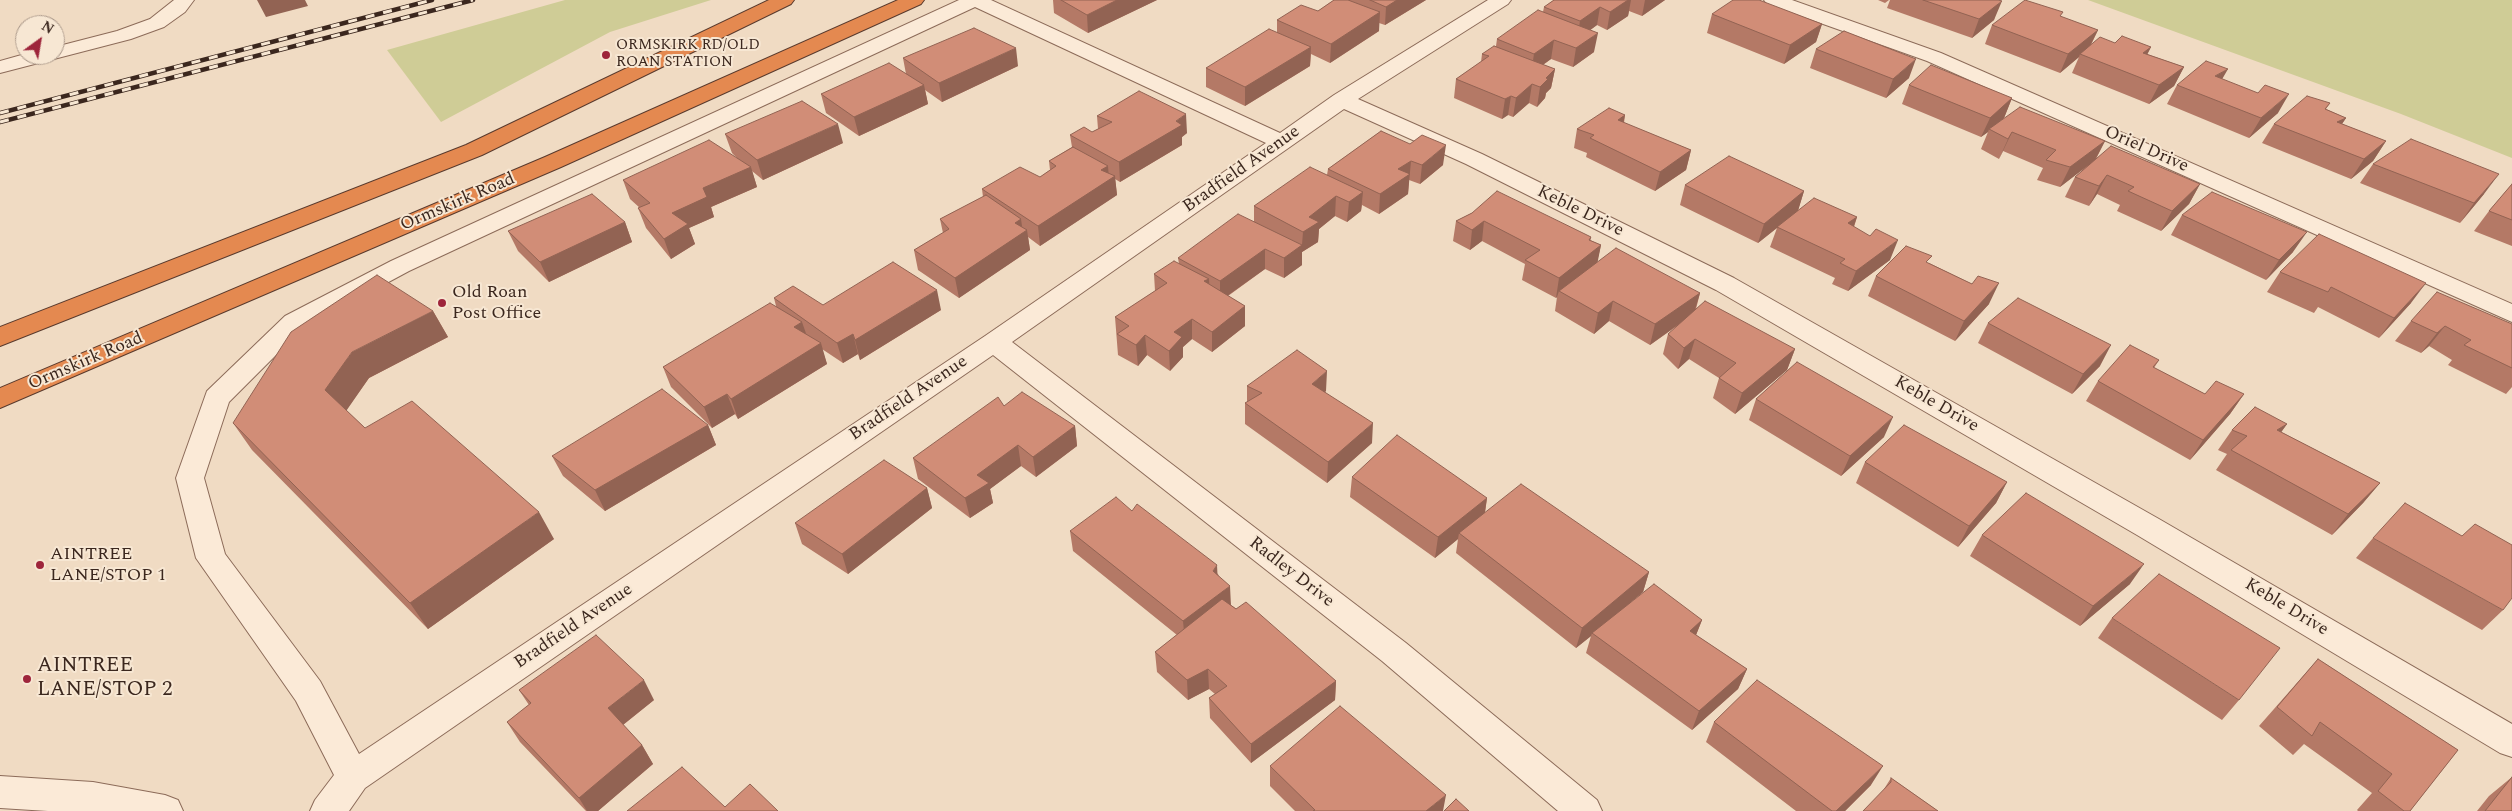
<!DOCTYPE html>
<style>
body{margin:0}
#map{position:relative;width:2512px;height:811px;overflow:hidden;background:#f0dbc3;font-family:Spectral,serif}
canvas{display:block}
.north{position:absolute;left:15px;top:15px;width:50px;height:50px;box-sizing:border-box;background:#f7e7d3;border:1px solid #ac9a8b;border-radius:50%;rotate:32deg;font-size:14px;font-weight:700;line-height:20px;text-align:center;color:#3b271e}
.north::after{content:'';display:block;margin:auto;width:18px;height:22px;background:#9e253b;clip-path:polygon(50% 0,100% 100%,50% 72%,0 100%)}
</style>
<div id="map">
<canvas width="2512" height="811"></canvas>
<div class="north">N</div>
</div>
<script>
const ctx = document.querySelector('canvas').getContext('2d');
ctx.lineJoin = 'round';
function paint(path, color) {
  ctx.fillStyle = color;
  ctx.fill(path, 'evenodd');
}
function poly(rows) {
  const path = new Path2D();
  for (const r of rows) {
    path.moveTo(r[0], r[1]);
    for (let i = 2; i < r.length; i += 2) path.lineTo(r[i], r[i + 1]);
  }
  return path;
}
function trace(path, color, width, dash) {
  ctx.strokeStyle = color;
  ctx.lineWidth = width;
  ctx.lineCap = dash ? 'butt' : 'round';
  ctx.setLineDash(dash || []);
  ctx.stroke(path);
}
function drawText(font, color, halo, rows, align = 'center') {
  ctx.font = font + ' Spectral,serif';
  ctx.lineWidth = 4;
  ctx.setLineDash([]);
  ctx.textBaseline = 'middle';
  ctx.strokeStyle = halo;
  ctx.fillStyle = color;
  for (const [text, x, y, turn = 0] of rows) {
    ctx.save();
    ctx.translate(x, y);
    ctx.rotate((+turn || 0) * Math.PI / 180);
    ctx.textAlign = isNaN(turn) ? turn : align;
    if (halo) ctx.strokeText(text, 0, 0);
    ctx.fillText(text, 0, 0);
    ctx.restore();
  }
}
const green = poly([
 [565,0,711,0,610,32,441,122,387,50],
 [2088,0,2512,0,2512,158,2401,114]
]);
const minor = poly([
 [174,0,194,0,185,12,164,27,131,39,0,73,0,61,25,54,55,55,55,47,117,31,150,19,174,0],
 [959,0,991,0,1280,133,1334,95,1488,0,1511,0,1508,4,1358,99,1482,154,1734,278,2159,519,2512,724,2512,757,2500,753,2137,535,1716,290,1466,164,1344,109,1012,342,1406,643,1597,800,1602,811,1558,811,1382,661,993,355,365,788,349,811,310,811,315,800,334,775,296,701,196,558,176,478,207,391,285,316,391,261,959,0],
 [975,7,1266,143,985,336,359,754,320,681,225,554,204,478,229,402,303,328,409,271,975,7],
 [1764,0,1792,0,1941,53,2512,304,2512,322,1927,61,1767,4,1764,0],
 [0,776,93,782,165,795,178,800,183,811,48,811,0,808,0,776]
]);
const highway = poly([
 [769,0,794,0,791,4,482,155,0,346,0,327,466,145,769,0],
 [898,0,924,0,921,4,561,167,0,408,0,388,545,157,898,0]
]);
const rail = poly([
 [0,113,432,0],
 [0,122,473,0]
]);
const wall = poly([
 [1053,0,1157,0,1088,33,1054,13],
 [1334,0,1426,0,1385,25,1379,23,1379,31,1330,63,1311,54,1310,66,1245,106,1206,87,1206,68,1277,33,1277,20,1318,11],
 [1554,0,1665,0,1642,16,1629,11,1628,16,1607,30,1597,25,1590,30,1594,52,1573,67,1551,59,1543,65,1555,69,1551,88,1546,93,1545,98,1537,107,1529,103,1513,117,1508,115,1502,119,1454,98,1456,79,1481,62,1482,54,1496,46,1497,39,1543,12,1544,7],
 [1878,0,1889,0,1885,3],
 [1890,0,1998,0,1994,20,1972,38,1887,8],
 [1712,14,1822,24,1816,42,1784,64,1707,33],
 [2061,17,2098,30,2091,45,2115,43,2151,47,2147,54,2184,67,2174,86,2149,104,2072,73,2079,57,2060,73,1985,44,1992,25],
 [1816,49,1909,78,1886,98,1810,68],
 [903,58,1018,66,942,102,925,90,928,104,859,136,826,113,821,94,906,74],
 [1909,85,2012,98,2004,118,1997,123,2105,141,2096,159,2200,184,2189,204,2161,231,2117,211,2120,205,2097,194,2089,206,2065,197,2075,177,2086,167,2060,187,2037,180,2043,168,2003,151,1999,159,1981,149,1988,132,1981,137,1902,104],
 [2177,85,2278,113,2249,138,2167,104],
 [2330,103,2326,109,2346,118,2342,124,2386,141,2373,161,2351,179,2262,143,2274,124],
 [1625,115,1624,123,1691,150,1686,170,1655,191,1586,157,1587,153,1574,148,1577,129],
 [1097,116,1187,133,1182,137,1182,145,1120,182,1115,179,1117,195,1040,246,1028,237,1030,250,959,298,918,270,914,250,943,233,940,219,983,197,982,189,1040,177,1050,170,1049,161,1072,147,1070,135,1092,132,1098,129],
 [1381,131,1443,165,1420,184,1409,180,1408,194,1379,214,1362,205,1361,211,1347,222,1335,216,1319,229,1318,242,1302,252,1302,265,1284,278,1265,269,1228,296,1245,306,1245,326,1212,352,1192,339,1183,347,1183,357,1170,371,1147,355,1138,366,1118,355,1115,317,1155,291,1154,274,1179,264,1178,258,1254,221,1254,206,1327,175,1328,169],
 [725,134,843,143,763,180,752,171,757,187,711,207,714,217,689,228,695,244,671,259,646,228,638,208,640,208,630,199,623,180,737,158,732,153],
 [2373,164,2484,194,2460,223,2360,183],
 [2512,184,2512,246,2474,231,2489,211],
 [1685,185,1804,191,1798,210,1857,217,1854,227,1890,260,1848,291,1832,284,1835,278,1770,247,1777,228,1758,243,1680,205],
 [1472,213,1591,237,1590,240,1601,245,1597,262,1700,293,1696,309,1795,349,1787,370,1735,414,1713,398,1719,378,1689,359,1678,369,1663,354,1668,334,1680,324,1650,345,1609,321,1594,334,1555,311,1557,297,1556,298,1522,280,1525,264,1482,241,1470,250,1453,241,1456,221],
 [2182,215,2293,252,2266,280,2171,235],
 [625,222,632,242,549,282,518,251,508,231],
 [1929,263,1972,284,1989,304,1955,341,1868,296,1876,276],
 [2280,272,2411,303,2379,338,2318,307,2314,313,2267,292],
 [774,298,823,305,941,310,860,360,858,354,843,363,822,349,827,364,738,419,735,414,712,428,671,387,663,367,776,306],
 [433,311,448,337,369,378,346,410,365,428,554,539,428,629,252,450,233,423],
 [2411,321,2512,324,2512,387,2506,394,2448,365,2452,360,2429,346,2421,353,2395,341],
 [1988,323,2100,366,2072,394,1978,343],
 [2159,360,2154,368,2205,394,2244,394,2230,414,2190,460,2086,401,2098,381],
 [1247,386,1326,391,1325,392,1372,443,1327,483,1245,424,1245,403,1247,402],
 [1756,399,1884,437,1841,476,1749,420],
 [1004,406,1075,426,1077,446,1036,477,1021,466,990,489,993,503,970,518,918,479,913,458],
 [2287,424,2281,432,2380,483,2363,503,2332,535,2216,470,2227,454,2218,450,2232,430],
 [708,425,716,445,605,511,563,476,552,456],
 [1865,462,2007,482,1996,503,1958,547,1856,483],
 [1352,477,1487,498,1485,513,1649,572,1643,592,1630,603,1702,620,1696,635,1747,669,1738,689,1692,730,1586,653,1591,636,1576,648,1456,553,1458,539,1435,558,1350,497],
 [927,488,932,508,848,574,802,544,795,523],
 [1132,511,1218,574,1231,605,1336,681,1335,700,1251,763,1210,718,1209,698,1215,694,1209,689,1188,700,1157,672,1155,652,1177,635,1073,551,1070,531],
 [1982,535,2130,584,2080,626,1970,556],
 [2373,538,2503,610,2482,630,2356,558],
 [2112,618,2239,700,2222,720,2098,638],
 [2318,659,2458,750,2410,811,2358,811,2357,810,2372,793,2304,744,2293,755,2259,726],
 [519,690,654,700,623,725,642,745,653,764,598,811,586,811,520,742,507,722,529,705],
 [1714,722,1871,785,1845,811,1796,811,1706,742],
 [1270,766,1443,811,1295,811,1270,786],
 [2512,777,2512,811,2477,811,2489,796],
 [1891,778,1938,811,1884,789]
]);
const shadedWall = poly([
 [257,0,305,0,308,6,266,17],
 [1117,0,1157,0,1088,33,1087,15],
 [1397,0,1426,0,1385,25,1386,7],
 [1628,0,1631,0,1628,16,1607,30,1610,12],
 [1645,0,1665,0,1642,16],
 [2002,1,1994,20,1972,38,1979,19],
 [1600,7,1597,25,1577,40,1580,21],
 [1380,12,1379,31,1330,63,1331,44],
 [1822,24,1816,42,1784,64,1790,45],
 [2098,30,2089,48,2080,54,2079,57,2060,73,2068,54],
 [1598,33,1594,52,1573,67,1576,48],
 [1554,40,1551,59,1531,73,1534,54],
 [1311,47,1310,66,1245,106,1245,87],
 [2151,47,2142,65,2143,53],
 [1016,48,1018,66,942,102,939,83],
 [1916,59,1909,78,1886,98,1893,79],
 [2184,67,2174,86,2149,104,2159,85],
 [1555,69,1551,88,1546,93,1545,98,1537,107,1540,87,1546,78],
 [2228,69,2217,88,2215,76],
 [1532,84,1529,103,1513,117,1516,98],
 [924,85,928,104,859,136,854,117],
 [2289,94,2278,113,2249,138,2261,118],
 [1511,96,1508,115,1502,119,1505,99],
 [2012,98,2004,118,1990,130,1989,129,1988,132,1981,137,1990,118],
 [1186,114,1187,133,1182,137,1182,145,1120,182,1119,162],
 [1625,115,1621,134,1618,120],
 [2346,118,2333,137,2337,122],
 [838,124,843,143,763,180,757,160],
 [2012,132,2003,151,1999,159,2008,139],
 [2105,141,2095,160,2060,187,2070,167],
 [2386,141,2373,161,2351,179,2364,159],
 [1446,145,1443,165,1420,184,1422,165],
 [1691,150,1686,170,1655,191,1660,172],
 [1411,161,1408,194,1379,214,1380,194,1398,169],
 [1108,166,1109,179,1115,176,1117,195,1040,246,1038,226,1101,170],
 [751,167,757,187,711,207,714,217,689,228,695,244,671,259,664,239,672,213,703,188],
 [2499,174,2484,194,2460,223,2474,203],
 [2107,175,2097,194,2089,206,2099,186],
 [2200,184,2189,204,2161,231,2172,211],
 [1804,191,1798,211,1758,243,1764,224],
 [1363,192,1361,211,1347,222,1349,202],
 [1336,196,1335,216,1319,229,1318,242,1302,252,1302,265,1284,278,1284,258,1302,245,1303,232,1309,217],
 [1857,217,1850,237,1848,223],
 [1021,219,1023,233,1027,230,1030,250,959,298,955,278,1015,223],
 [1484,221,1482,241,1470,250,1472,230],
 [625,222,632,242,549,282,540,262],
 [2307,232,2293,252,2266,280,2279,260],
 [1591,237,1587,256,1601,245,1597,265,1559,291,1557,297,1556,298,1559,278],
 [1898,240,1890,260,1848,291,1856,271],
 [1265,249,1265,269,1220,301,1220,281],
 [1209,279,1210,300,1204,281],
 [1999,283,1989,304,1955,341,1964,321],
 [2426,283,2411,303,2379,338,2394,318],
 [937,290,941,310,860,360,855,340],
 [1700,293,1694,313,1650,345,1655,324],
 [1613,301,1609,321,1594,334,1598,313],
 [1245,306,1245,326,1212,352,1212,332],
 [433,311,448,337,369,378,342,417,325,390,352,352],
 [1192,319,1192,339,1183,347,1183,357,1170,371,1169,351,1174,332],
 [802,322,809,342,794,327],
 [2445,326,2429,346,2421,353,2437,333],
 [853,334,858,354,843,363,837,343],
 [1145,335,1147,355,1138,366,1136,345],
 [1695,339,1689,359,1678,369,1684,348],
 [821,343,827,364,738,419,731,399],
 [2111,345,2100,366,2072,394,2083,374],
 [1795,349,1787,370,1735,414,1742,393],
 [1327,371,1326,391,1311,404,1312,384],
 [727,394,735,414,712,428,704,407],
 [2244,394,2230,414,2190,460,2203,440],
 [1893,417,1884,437,1841,476,1850,456],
 [1373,423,1372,443,1327,483,1328,462],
 [2287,424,2272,445,2277,430],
 [708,425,716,445,605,511,595,490],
 [1075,426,1077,446,1036,477,1033,457],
 [1018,445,1021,466,990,489,993,503,970,518,965,498,977,475],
 [2007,482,1996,503,1958,547,1969,526],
 [2380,483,2363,503,2332,535,2348,514],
 [927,488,932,508,848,574,842,554],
 [1487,498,1484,518,1459,533,1458,539,1435,558,1438,537],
 [539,512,554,539,428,629,410,603],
 [2144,564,2130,584,2080,626,2093,606],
 [1217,565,1218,585,1213,571],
 [1649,572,1643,592,1593,634,1592,633,1591,636,1576,648,1582,628],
 [1230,586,1231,606,1185,642,1183,621],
 [1702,620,1694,640,1690,631],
 [1208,669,1209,689,1188,700,1187,680],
 [1747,669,1738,689,1692,730,1699,711],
 [644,680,654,700,619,728,608,708],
 [1336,681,1335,700,1251,763,1251,744],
 [642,745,653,764,598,811,587,811,579,798],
 [1883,766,1871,785,1845,811,1836,811],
 [1446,795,1443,811,1426,811]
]);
const building = poly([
 [1061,0,1117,0,1087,15,1061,0],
 [1334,0,1348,0,1380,12,1331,44,1277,20,1301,5,1318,11,1334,0],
 [1370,0,1397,0,1386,7,1370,0],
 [1554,0,1628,0,1610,12,1600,7,1580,21,1544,7,1554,0],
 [1733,0,1759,0,1822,24,1790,45,1712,14,1733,0],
 [1923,0,1998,0,2002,1,1979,19,1923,0],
 [2025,0,2063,12,2060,16,2098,30,2068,54,1992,25,2025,0],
 [1538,10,1598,33,1576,48,1554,40,1534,54,1497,39,1538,10],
 [974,28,1016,48,939,83,903,58,974,28],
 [1269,29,1311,47,1245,87,1206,68,1269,29],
 [1844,31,1916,59,1893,79,1816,49,1844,31],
 [2122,36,2151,47,2143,53,2184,67,2159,85,2080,54,2100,37,2115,43,2122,36],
 [1494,46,1555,69,1546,78,1548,79,1540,87,1532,84,1516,98,1511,96,1505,99,1456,79,1489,56,1482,54,1494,46],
 [2206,61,2228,69,2215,76,2258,93,2265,85,2289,94,2261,118,2177,85,2206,61],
 [889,63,924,85,854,117,821,94,889,63],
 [1931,65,2012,98,1990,118,1909,85,1931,65],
 [1139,91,1186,114,1176,121,1182,125,1119,162,1070,135,1084,127,1092,132,1112,122,1097,116,1139,91],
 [2307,96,2330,103,2325,109,2346,118,2337,122,2386,141,2364,159,2274,124,2307,96],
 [802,101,838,124,757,160,725,134,802,101],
 [2020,107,2105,141,2070,167,2046,160,2056,150,2012,132,2008,139,1989,129,2020,107],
 [1609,108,1625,115,1618,120,1691,150,1660,172,1590,138,1594,135,1577,129,1609,108],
 [1381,131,1410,144,1422,135,1446,145,1422,165,1411,161,1398,169,1410,174,1380,194,1328,169,1381,131],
 [2411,139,2499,174,2474,203,2373,164,2411,139],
 [709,140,751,167,703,188,707,197,672,213,688,224,664,239,638,208,650,203,623,180,709,140],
 [2111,146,2200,184,2172,211,2128,191,2134,187,2107,175,2099,186,2075,177,2111,146],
 [1073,147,1108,166,1101,170,1115,176,1038,226,982,189,1020,167,1040,177,1056,166,1049,161,1073,147],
 [1729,156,1804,191,1764,224,1685,185,1729,156],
 [1310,167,1363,192,1349,202,1336,196,1309,217,1319,222,1303,232,1254,206,1310,167],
 [2512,184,2512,220,2489,211,2512,184],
 [1497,191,1591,237,1589,240,1601,245,1559,278,1525,260,1540,250,1484,221,1472,230,1456,221,1472,213,1497,191],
 [2212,192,2307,232,2279,260,2182,215,2212,192],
 [592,194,625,222,540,262,508,231,592,194],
 [986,195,1021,219,1015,223,1027,230,955,278,914,250,949,229,940,219,986,195],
 [1814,198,1857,217,1848,223,1870,236,1876,229,1898,240,1856,271,1840,263,1845,259,1777,227,1814,198],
 [1238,214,1302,245,1284,258,1265,249,1220,281,1178,258,1238,214],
 [2319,234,2426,283,2394,318,2331,287,2328,292,2280,272,2319,234],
 [1906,246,1932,256,1926,262,1972,284,1978,276,1999,283,1964,321,1876,276,1906,246],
 [1616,248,1700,293,1655,324,1613,301,1598,313,1559,291,1616,248],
 [1174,261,1209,279,1204,281,1245,306,1212,332,1192,319,1174,332,1182,337,1169,351,1145,335,1136,345,1117,334,1129,326,1115,317,1167,283,1154,274,1174,261],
 [893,262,937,290,855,340,853,334,837,343,774,298,793,286,823,305,893,262],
 [377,275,433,311,352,352,325,390,365,428,412,401,539,512,410,603,233,423,291,332,377,275],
 [2437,292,2512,324,2512,368,2464,345,2471,340,2445,326,2437,333,2411,321,2437,292],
 [2018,298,2111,345,2083,374,1988,323,2018,298],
 [1705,301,1795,349,1742,393,1719,378,1736,363,1695,339,1684,348,1668,334,1705,301],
 [770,303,802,322,794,327,821,343,731,399,727,394,704,407,663,367,770,303],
 [2130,345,2159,360,2153,367,2205,394,2216,381,2244,394,2203,440,2098,381,2130,345],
 [1297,350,1327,371,1312,384,1373,423,1328,462,1245,403,1262,393,1247,386,1297,350],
 [1797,362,1893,417,1850,456,1756,399,1797,362],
 [662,389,708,425,595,490,552,456,662,389],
 [1022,392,1075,426,1033,457,1018,445,977,475,989,483,965,498,913,458,998,397,1004,406,1022,392],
 [2255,407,2287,424,2277,430,2380,483,2348,514,2231,450,2247,436,2232,430,2255,407],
 [1904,425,2007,482,1969,526,1865,462,1904,425],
 [1397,435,1487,498,1438,537,1352,477,1397,435],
 [884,460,927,488,842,554,795,523,884,460],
 [1521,484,1649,572,1582,628,1459,533,1521,484],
 [2026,493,2144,564,2093,606,1982,535,2026,493],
 [1116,497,1132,511,1137,504,1217,565,1213,571,1230,586,1183,621,1070,531,1116,497],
 [2405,503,2462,536,2475,524,2512,545,2512,598,2503,610,2373,538,2405,503],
 [2159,574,2280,648,2239,700,2112,618,2159,574],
 [1654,584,1702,620,1690,631,1747,669,1699,711,1592,633,1654,584],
 [1222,599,1236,609,1246,602,1336,681,1251,744,1209,698,1227,686,1208,669,1187,680,1155,652,1222,599],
 [596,635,644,680,608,708,642,745,579,798,507,722,531,703,519,690,596,635],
 [2318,659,2458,750,2410,811,2404,811,2378,791,2392,774,2320,722,2312,736,2277,707,2318,659],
 [1757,680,1883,766,1836,811,1832,811,1714,722,1757,680],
 [1340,706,1446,795,1426,811,1313,811,1315,810,1270,766,1340,706],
 [682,767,725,807,750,784,778,811,627,811,682,767],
 [2512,777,2512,811,2485,811,2512,777],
 [1891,778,1938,811,1863,811,1891,782,1891,778],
 [1456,799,1469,811,1444,811,1456,799]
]);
const markers = [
 [606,55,5,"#9e253b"],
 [442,303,5,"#9e253b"],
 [40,565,5,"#9e253b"],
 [27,679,5,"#9e253b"]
];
const farPoinames = [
 ["ORMSKIRK RD/OLD",616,46],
 ["ROAN STATION",616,63]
];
const streetNames = [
 ["Oriel Drive",2146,150,24],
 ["Bradfield Avenue",1242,170,-35],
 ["Ormskirk Road",458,203,-23],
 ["Keble Drive",1580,212,26],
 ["Ormskirk Road",86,362,-23],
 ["Bradfield Avenue",909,399,-34],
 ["Keble Drive",1936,405,30],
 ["Radley Drive",1291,573,38],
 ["Keble Drive",2286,608,31],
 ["Bradfield Avenue",574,627,-34]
];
const poiNames = [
 ["Old Roan",452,293],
 ["Post Office",452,314],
 ["AINTREE",50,555],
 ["LANE/STOP 1",50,576]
];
const nearPoinames = [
 ["AINTREE",37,667],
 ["LANE/STOP 2",37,691]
];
paint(green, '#cfcc96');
trace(minor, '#8c6b59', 2);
trace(highway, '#593a2d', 2);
paint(minor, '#fbead7');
paint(highway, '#e48950');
trace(rail, '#3b271e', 4.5);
trace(rail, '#f7e7d3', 3, [9]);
paint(wall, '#b47966');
paint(shadedWall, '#926353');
paint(building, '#d18d77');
trace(building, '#926353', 1);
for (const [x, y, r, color] of markers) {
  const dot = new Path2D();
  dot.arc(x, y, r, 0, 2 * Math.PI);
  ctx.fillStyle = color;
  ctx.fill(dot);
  trace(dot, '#f7e7d3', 2);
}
drawText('15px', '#3b271e', '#f7e7d3', farPoinames, 'left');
drawText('18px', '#3b271e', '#f7e7d3', streetNames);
drawText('18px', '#3b271e', '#f7e7d3', poiNames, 'left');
drawText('21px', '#3b271e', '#f7e7d3', nearPoinames, 'left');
</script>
